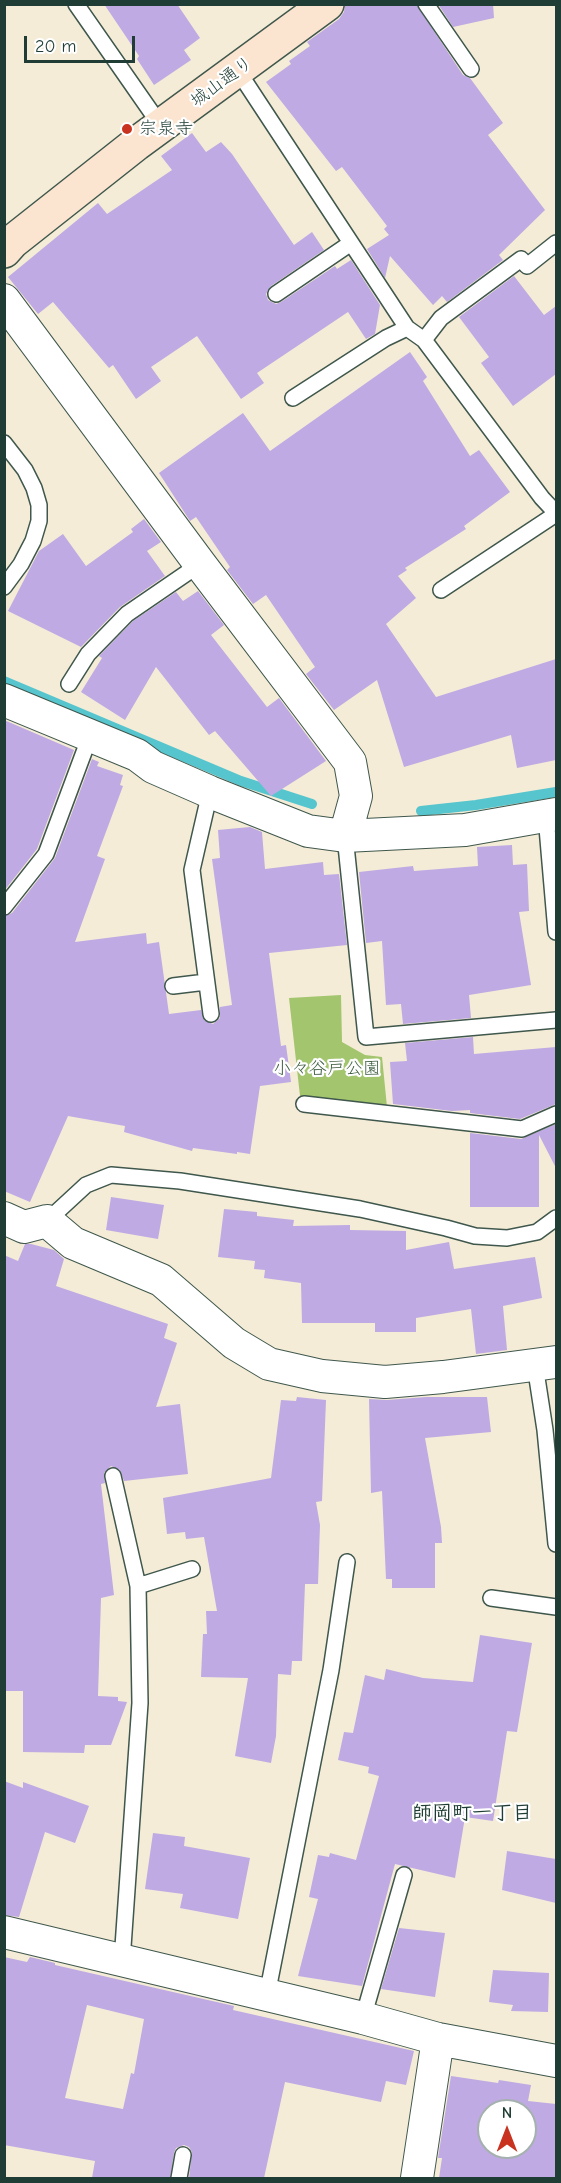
<!DOCTYPE html>
<meta charset="utf-8">
<style>
body{margin:0}
#map{position:relative;width:561px;height:2183px;overflow:hidden;background:#f4ecd7;font-family:"Comic Neue",sans-serif}
canvas{display:block}
.frame{position:absolute;inset:0;border:6px solid #1f3d34;pointer-events:none}
.north{position:absolute;left:477px;top:2099px;width:60px;height:60px;box-sizing:border-box;background:#fff;border:2px solid #a5b1ae;border-radius:50%;rotate:0deg;font-size:16px;font-weight:700;line-height:24px;text-align:center;color:#1f3d34}
.north::after{content:'';display:block;margin:auto;width:21px;height:27px;background:#c8321e;clip-path:polygon(50% 0,100% 100%,50% 72%,0 100%)}
.scale{position:absolute;left:24px;top:36px;width:111px;height:27px;box-sizing:border-box;border:3px solid #1f3d34;border-top:0;padding-left:8px;font-size:18px;line-height:21px;white-space:nowrap;color:#1f3d34;-webkit-text-stroke:4px #fff;paint-order:stroke}
</style>
<div id="map">
<canvas width="561" height="2183"></canvas>
<div class="frame"></div>
<div class="north">N</div>
<div class="scale">20 m</div>
</div>
<script>
const ctx = document.querySelector('canvas').getContext('2d');
ctx.lineJoin = 'round';
function paint(path, color) {
  ctx.fillStyle = color;
  ctx.fill(path, 'evenodd');
}
function poly(rows) {
  const path = new Path2D();
  for (const r of rows) {
    path.moveTo(r[0], r[1]);
    for (let i = 2; i < r.length; i += 2) path.lineTo(r[i], r[i + 1]);
  }
  return path;
}
function trace(path, color, width, dash) {
  ctx.strokeStyle = color;
  ctx.lineWidth = width;
  ctx.lineCap = dash ? 'butt' : 'round';
  ctx.setLineDash(dash || []);
  ctx.stroke(path);
}
function drawText(font, color, halo, rows, align = 'center') {
  ctx.font = font + ' "Comic Neue","Klee One",sans-serif';
  ctx.lineWidth = 4.5;
  ctx.setLineDash([]);
  ctx.textBaseline = 'middle';
  ctx.strokeStyle = halo;
  ctx.fillStyle = color;
  for (const [text, x, y, turn = 0] of rows) {
    ctx.save();
    ctx.translate(x, y);
    ctx.rotate((+turn || 0) * Math.PI / 180);
    ctx.textAlign = isNaN(turn) ? turn : align;
    if (halo) ctx.strokeText(text, 0, 0);
    ctx.fillText(text, 0, 0);
    ctx.restore();
  }
}
const green = poly([
 [341,995,342,1042,365,1055,382,1057,387,1107,300,1096,289,998]
]);
const stream = poly([
 [4,681,241,781,312,804],
 [421,811,476,805,556,792]
]);
const building = poly([
 [104,4,177,4,200,38,184,50,191,60,154,85,137,59,139,56],
 [345,4,416,4,463,75,470,78,503,123,488,135,545,210,499,255,503,260,447,302,442,296,433,305,390,256,385,278,367,249,389,235,384,229,387,226,342,167,336,171,266,82,291,64,289,61,310,46,307,42,339,19,344,12],
 [438,4,493,4,494,18,453,27],
 [192,133,206,152,221,142,232,154,294,245,312,232,324,250,271,286,266,294,268,300,276,304,281,302,335,266,337,269,351,260,380,305,375,334,366,339,348,312,257,373,264,383,241,399,197,336,151,367,161,381,136,399,113,365,109,368,53,302,38,314,8,277,98,203,107,214,172,170,161,156],
 [514,276,544,315,556,306,556,374,513,406,481,363,489,357,459,317],
 [410,352,427,377,423,381,470,456,479,450,510,492,464,526,466,529,405,568,407,570,398,576,416,598,386,624,436,697,556,659,556,760,517,768,511,735,404,767,377,680,334,710,306,674,315,667,266,595,253,604,227,570,230,567,196,517,190,521,159,473,243,413,270,451],
 [144,519,161,542,147,551,165,576,120,607,81,647,8,611,39,551,63,534,86,566,133,532,131,529],
 [198,591,224,625,211,635,267,707,279,698,326,761,271,796,215,731,209,735,156,667,125,720,81,692,102,658,99,656,133,621,176,592,183,601],
 [4,720,74,750,37,849,4,891],
 [92,759,99,762,97,766,123,775,120,785,123,786,97,856,105,859,75,942,146,933,147,944,159,942,169,1014,201,1010,204,1020,213,1024,220,1018,220,1007,232,1005,212,859,220,858,218,830,250,827,262,832,265,869,323,862,324,875,339,874,347,945,269,953,281,1046,286,1045,291,1082,260,1086,250,1154,237,1152,237,1154,193,1148,192,1151,124,1132,125,1126,68,1116,30,1202,4,1191,4,916,12,913,55,858],
 [512,845,513,865,527,864,529,911,519,912,531,985,469,995,471,1018,403,1024,401,1004,386,1005,382,941,366,943,359,872,413,866,414,871,478,866,477,847],
 [473,1037,474,1054,556,1047,556,1104,520,1119,470,1113,470,1110,452,1111,393,1104,390,1062,407,1061,405,1043],
 [556,1124,556,1168,539,1135,539,1207,470,1207,470,1133,521,1139],
 [111,1197,164,1205,158,1239,106,1230],
 [224,1209,257,1212,257,1216,294,1220,293,1226,350,1225,350,1230,406,1231,406,1250,449,1242,454,1269,535,1257,542,1298,503,1306,507,1350,476,1354,471,1309,416,1318,416,1332,375,1332,375,1323,302,1323,301,1283,264,1278,265,1270,254,1269,255,1261,218,1257],
 [25,1244,31,1244,54,1250,64,1259,56,1286,168,1324,164,1338,177,1343,156,1407,180,1404,188,1474,124,1481,120,1470,111,1466,104,1473,105,1483,101,1484,114,1595,101,1598,98,1696,118,1697,118,1701,127,1702,111,1745,85,1745,84,1753,23,1752,23,1691,4,1691,4,1255,18,1261],
 [297,1397,326,1400,322,1501,316,1502,320,1525,318,1584,305,1584,302,1661,292,1661,291,1675,278,1674,276,1736,271,1763,235,1756,248,1678,201,1677,203,1634,207,1634,206,1611,217,1611,204,1537,186,1539,185,1532,167,1534,163,1498,271,1478,281,1400,296,1401],
 [426,1397,487,1397,491,1432,425,1438,441,1527,442,1543,435,1543,435,1588,392,1588,392,1579,386,1579,382,1491,371,1493,369,1399,387,1400],
 [480,1635,532,1643,517,1732,507,1731,493,1821,465,1817,455,1878,395,1864,362,1986,298,1976,318,1899,309,1897,318,1855,329,1857,330,1853,356,1860,379,1776,368,1773,369,1767,338,1760,344,1732,353,1733,365,1675,384,1680,386,1669,423,1678,473,1682],
 [4,1781,23,1788,23,1782,89,1806,75,1843,45,1832,19,1917,4,1915],
 [153,1833,185,1837,184,1846,250,1858,238,1919,180,1908,183,1894,145,1889],
 [507,1851,556,1859,556,1903,502,1890],
 [399,1928,445,1933,435,1997,381,1989],
 [4,1957,27,1962,30,1957,55,1963,55,1965,234,2006,233,2010,414,2051,406,2085,386,2081,381,2102,285,2082,264,2178,189,2178,192,2152,189,2147,184,2145,176,2148,174,2153,170,2178,92,2178,95,2161,4,2145],
 [87,2005,144,2019,134,2074,131,2073,123,2109,65,2098],
 [493,1970,549,1973,548,2012,511,2011,513,2005,489,2002],
 [451,2076,498,2083,499,2080,531,2085,528,2101,556,2104,556,2178,439,2178,442,2158,438,2158],
 [489,2111,525,2111,525,2147,489,2147]
]);
const lane = poly([
 [76,4,161,126],
 [426,4,471,69],
 [238,71,407,328,424,340,542,498,556,513],
 [276,294,351,243],
 [424,340,441,318,521,259,527,266,556,243],
 [293,398,386,338,407,328],
 [4,443,25,470,34,488,39,505,39,521,33,541,21,564,4,587],
 [441,590,556,514],
 [69,684,88,654,127,614,200,564],
 [210,792,192,870,211,1014],
 [546,816,556,932],
 [345,836,366,1037,556,1020],
 [4,907,46,854,90,736],
 [173,986,206,982],
 [304,1104,522,1129,556,1114],
 [47,1221,86,1185,111,1175,180,1181,360,1209,446,1228,475,1236,507,1238,537,1232,556,1218],
 [535,1365,545,1430,556,1544],
 [113,1476,138,1586,140,1703,122,1961],
 [138,1586,192,1569],
 [491,1598,556,1607],
 [267,1995,331,1670,347,1562],
 [363,2018,404,1875],
 [179,2178,183,2155]
]);
const street = poly([
 [4,300,200,564,350,762,356,796,345,836],
 [4,700,137,755,153,767,210,792,308,831,345,836,465,830,556,814],
 [4,1218,24,1227,47,1221,73,1243,161,1280,234,1343,269,1364,322,1376,385,1382,443,1377,556,1362],
 [4,1932,363,2018,438,2039,556,2061],
 [417,2178,438,2039]
]);
const secondary = poly([
 [4,251,12,242,136,144,327,4]
]);
const markers = [
 [127,129,6,"#c8321e"]
];
const streetNames = [
 ["城山通り",222,82,-36]
];
const poiNames = [
 ["宗泉寺",139,129]
];
const parkNames = [
 ["小々谷戸公園",327,1069]
];
const neighbourhoodNames = [
 ["師岡町一丁目",472,1813]
];
paint(green, '#a3c56e');
trace(stream, '#57c5ce', 10);
paint(building, '#bfaae4');
trace(lane, '#3f574c', 18);
trace(street, '#3f574c', 34);
trace(secondary, '#3f574c', 36);
trace(lane, '#fff', 15);
trace(street, '#fff', 32);
trace(secondary, '#fce5d0', 33);
for (const [x, y, r, color] of markers) {
  const dot = new Path2D();
  dot.arc(x, y, r, 0, 2 * Math.PI);
  ctx.fillStyle = color;
  ctx.fill(dot);
  trace(dot, '#fff', 2);
}
drawText('18px', '#1f3d34', '#fff', streetNames);
drawText('18px', '#1f3d34', '#fff', poiNames, 'left');
drawText('18px', '#405f42', '#fff', parkNames);
drawText('bold 20px', '#1f3d34', '#fff', neighbourhoodNames);
</script>
